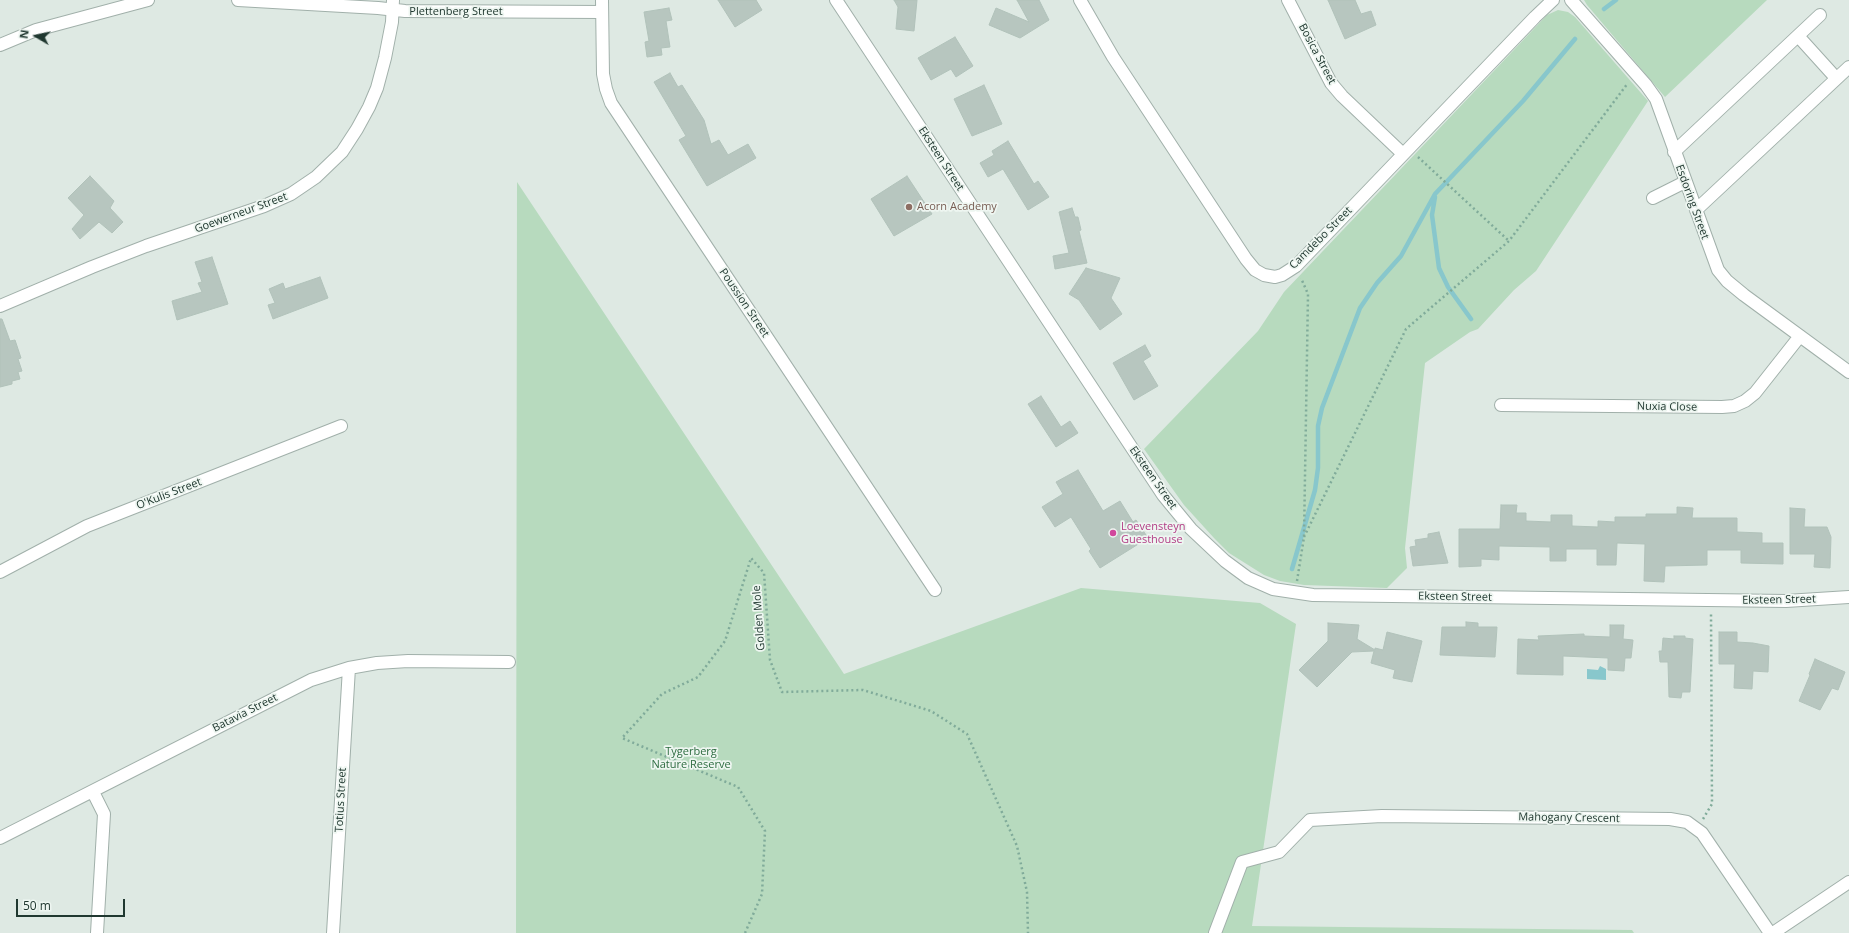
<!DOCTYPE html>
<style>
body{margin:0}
#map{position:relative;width:1849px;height:933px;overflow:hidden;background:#dee9e3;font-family:"Open Sans",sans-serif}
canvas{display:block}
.north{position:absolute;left:16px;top:16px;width:40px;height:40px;-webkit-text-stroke:3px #eef6f1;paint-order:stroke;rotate:279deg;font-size:11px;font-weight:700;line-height:16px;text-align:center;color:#203830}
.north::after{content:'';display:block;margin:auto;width:14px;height:18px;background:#203830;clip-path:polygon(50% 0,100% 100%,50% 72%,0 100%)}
.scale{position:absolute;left:16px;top:899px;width:109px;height:18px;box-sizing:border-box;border:2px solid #203830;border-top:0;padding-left:5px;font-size:12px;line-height:14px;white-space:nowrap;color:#203830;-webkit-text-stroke:3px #eef6f1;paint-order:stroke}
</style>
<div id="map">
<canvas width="1849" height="933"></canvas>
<div class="north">N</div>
<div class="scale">50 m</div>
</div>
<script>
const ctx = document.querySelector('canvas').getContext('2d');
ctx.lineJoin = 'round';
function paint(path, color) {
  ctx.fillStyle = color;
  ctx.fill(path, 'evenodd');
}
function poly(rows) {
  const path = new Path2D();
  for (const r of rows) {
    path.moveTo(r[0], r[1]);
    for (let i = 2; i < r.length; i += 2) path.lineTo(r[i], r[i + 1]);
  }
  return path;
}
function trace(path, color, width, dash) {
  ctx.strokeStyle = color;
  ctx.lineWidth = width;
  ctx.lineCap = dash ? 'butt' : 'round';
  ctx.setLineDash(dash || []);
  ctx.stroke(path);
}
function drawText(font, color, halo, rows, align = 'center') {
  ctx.font = font + ' "Open Sans",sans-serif';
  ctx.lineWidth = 3.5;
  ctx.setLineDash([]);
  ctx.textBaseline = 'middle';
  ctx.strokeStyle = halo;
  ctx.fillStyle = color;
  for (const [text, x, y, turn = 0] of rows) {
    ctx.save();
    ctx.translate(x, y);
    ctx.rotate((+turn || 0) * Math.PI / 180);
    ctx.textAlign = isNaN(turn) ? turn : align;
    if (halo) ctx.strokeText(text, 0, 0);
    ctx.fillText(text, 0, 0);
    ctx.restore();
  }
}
const green = poly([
 [1584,0,1767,0,1665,97,1587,5],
 [1558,10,1568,12,1575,17,1648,101,1536,271,1514,290,1478,329,1470,332,1425,363,1405,548,1407,568,1387,588,1304,585,1280,581,1264,575,1229,553,1214,538,1184,505,1144,449,1258,331,1284,292,1547,15],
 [517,182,844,674,1081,588,1260,603,1296,624,1252,926,1632,930,1634,933,516,933]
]);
const water = poly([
 [1600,666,1606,669,1606,680,1587,679,1587,669,1598,670]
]);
const stream = poly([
 [1604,9,1616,0],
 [1435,197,1432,215,1439,268,1448,287,1471,319],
 [1292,569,1315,490,1318,468,1318,426,1322,408,1360,308,1377,283,1401,256,1435,194,1523,101,1575,39]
]);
const building = poly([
 [718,0,756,0,762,10,735,27,718,0],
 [894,0,917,0,914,31,896,29,898,7,894,0],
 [1017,0,1039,0,1049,20,1020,38,989,25,996,8,1029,22,1017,0],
 [1328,0,1355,0,1361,14,1371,11,1376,25,1345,39,1328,0],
 [669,8,672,20,666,21,670,47,661,48,662,55,647,57,645,42,649,41,644,12,669,8],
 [955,37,973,66,956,77,951,69,931,80,918,58,955,37],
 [670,73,678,87,682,85,704,120,711,144,719,140,728,155,748,144,756,158,707,186,679,140,686,136,654,82,670,73],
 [984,85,1002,124,972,136,954,99,984,85],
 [1008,141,1034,184,1038,181,1049,197,1028,210,1003,169,988,177,980,163,994,155,992,151,1008,141],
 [90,176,114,201,110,208,123,222,112,233,99,222,80,239,72,229,84,215,68,198,90,176],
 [907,176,932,214,894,236,871,199,907,176],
 [1072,208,1075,217,1078,217,1081,230,1079,231,1087,263,1055,269,1053,256,1069,253,1059,212,1072,208],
 [212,257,228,304,177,320,172,301,202,292,198,283,202,282,195,262,212,257],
 [1086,268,1120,278,1111,298,1122,314,1100,330,1079,300,1069,294,1086,268],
 [320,277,328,298,273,319,268,305,275,303,269,289,283,283,285,289,320,277],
 [0,319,2,319,10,341,15,340,21,358,18,359,22,371,18,372,20,379,12,381,12,384,0,387,0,319],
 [1145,345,1151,356,1143,361,1158,386,1134,400,1113,363,1145,345],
 [1041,396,1061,427,1070,421,1078,433,1056,447,1028,404,1041,396],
 [1078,470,1103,511,1120,501,1133,522,1136,520,1148,538,1100,568,1089,551,1091,549,1071,517,1055,527,1042,507,1063,494,1056,482,1078,470],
 [1501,505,1517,505,1516,513,1526,513,1526,521,1551,522,1551,515,1572,515,1572,526,1598,527,1598,521,1615,522,1615,517,1646,517,1646,514,1677,514,1677,507,1693,508,1692,518,1737,518,1737,532,1762,533,1762,543,1783,543,1783,564,1741,563,1741,550,1707,550,1707,565,1665,566,1664,582,1644,581,1645,544,1617,543,1616,565,1597,565,1597,549,1566,549,1566,561,1550,561,1550,547,1499,546,1499,560,1481,559,1481,566,1459,567,1459,529,1500,529,1501,505],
 [1790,508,1805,509,1804,527,1827,527,1831,537,1830,568,1814,567,1815,554,1790,554,1790,508],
 [1439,532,1448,563,1413,566,1410,547,1416,546,1415,540,1428,538,1428,534,1439,532],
 [1466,622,1478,623,1478,627,1497,627,1495,657,1440,655,1442,627,1466,627,1466,622],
 [1328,623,1359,625,1357,639,1375,650,1375,648,1383,650,1387,632,1422,641,1412,682,1393,678,1395,670,1371,663,1374,651,1352,652,1317,687,1299,670,1328,641,1328,623],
 [1610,625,1624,625,1623,639,1633,640,1631,658,1625,658,1624,671,1608,670,1608,658,1563,656,1563,675,1517,674,1518,639,1539,640,1538,636,1584,634,1584,636,1610,637,1610,625],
 [1719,632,1737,632,1737,642,1753,643,1769,646,1768,672,1753,671,1752,689,1734,688,1735,664,1719,664,1719,632],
 [1674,636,1685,636,1685,638,1693,639,1690,692,1682,692,1681,698,1669,697,1668,662,1660,662,1659,651,1662,651,1663,638,1674,639,1674,636],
 [1815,659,1845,672,1838,690,1832,688,1820,710,1799,701,1810,675,1809,674,1815,659]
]);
const path = poly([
 [1418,157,1509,241],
 [1304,537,1406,329,1509,241,1628,83],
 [1297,581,1304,537,1308,294,1301,278],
 [1703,819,1712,804,1711,612],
 [745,933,762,894,765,831,738,787,622,738,662,694,698,677,725,641,751,558,764,573,770,660,782,692,863,690,931,711,967,734,1017,846,1027,892,1028,933]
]);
const minor = poly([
 [238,0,378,8,405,11,602,12],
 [602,0,603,74,606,89,611,103,935,590],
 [836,0,1163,495,1191,529,1225,561,1248,578,1273,589,1313,595,1786,601,1849,597],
 [1080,0,1113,57,1246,259,1255,270,1264,275,1275,277,1282,275,1296,266,1535,17,1553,0],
 [1288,0,1331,83,1342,96,1403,154],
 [1571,0,1646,85,1656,99,1718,270,1727,281,1744,295,1849,372],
 [1798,36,1836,78],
 [0,45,36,30,148,0],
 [1674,152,1820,15],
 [1653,198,1685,182],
 [1696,210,1849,67],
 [0,306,92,267,146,246,264,206,291,194,316,177,342,152,357,129,369,107,377,88,385,58,392,22,393,0],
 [1501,405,1722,407,1734,406,1745,401,1755,393,1800,336],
 [0,572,87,526,341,426],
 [93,792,104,814,97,933],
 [0,838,311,680,349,668,377,663,408,661,509,662],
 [333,933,349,668],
 [1215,933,1242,862,1279,852,1310,820,1382,816,1670,819,1687,822,1702,833,1770,933],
 [1773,933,1849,882]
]);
const markers = [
 [909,207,4,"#8d6e63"],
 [1113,533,4,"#d1479c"]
];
const streetNames = [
 ["Plettenberg Street",456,12],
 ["Bosica Street",1317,54,62],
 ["Eksteen Street",941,159,57],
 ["Esdoring Street",1692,202,70],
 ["Goewerneur Street",241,213,-20],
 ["Camdebo Street",1321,238,-45],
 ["Poussion Street",744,303,56],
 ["Nuxia Close",1667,407,1],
 ["Eksteen Street",1153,478,55],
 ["O'Kulis Street",169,494,-21],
 ["Eksteen Street",1455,597,1],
 ["Eksteen Street",1779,600,-1],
 ["Golden Mole",759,618,-94],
 ["Batavia Street",245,713,-27],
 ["Totius Street",341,800,-87],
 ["Mahogany Crescent",1569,818,1]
];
const educationNames = [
 ["Acorn Academy",917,207]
];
const hotelNames = [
 ["Loevensteyn",1121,527],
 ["Guesthouse",1121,540]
];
const parkNames = [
 ["Tygerberg",691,752],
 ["Nature Reserve",691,765]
];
paint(green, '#b7dabe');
paint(water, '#88c7cc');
trace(stream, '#88c7cc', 4.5);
paint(building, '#b7c6bf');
trace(building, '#b1c2ba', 1);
trace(minor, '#a1b0aa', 14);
trace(path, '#80ab9a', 2.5, [2, 3]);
trace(minor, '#fff', 12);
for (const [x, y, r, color] of markers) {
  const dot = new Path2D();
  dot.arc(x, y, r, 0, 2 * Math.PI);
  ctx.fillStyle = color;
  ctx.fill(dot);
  trace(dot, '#eef6f1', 1.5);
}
drawText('11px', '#203830', '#eef6f1', streetNames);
drawText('11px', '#785e54', '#eef6f1', educationNames, 'left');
drawText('11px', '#b23c85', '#eef6f1', hotelNames, 'left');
drawText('11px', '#2d6c40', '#eef6f1', parkNames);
</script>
